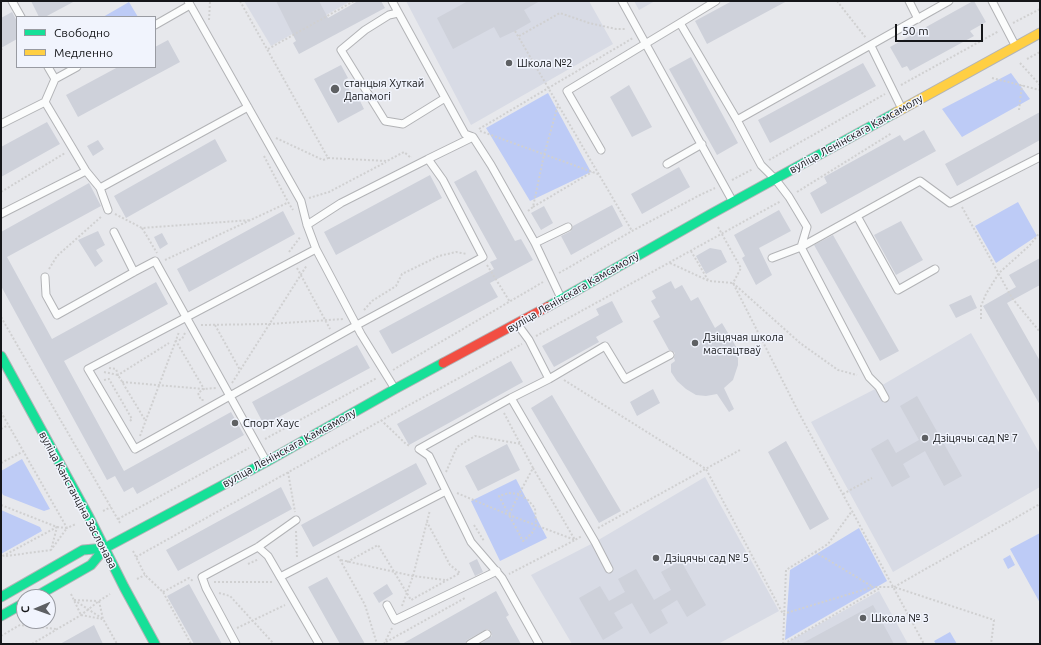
<!DOCTYPE html>
<meta charset="utf-8">
<style>
body{margin:0}
#map{position:relative;width:1041px;height:645px;overflow:hidden;background:#e7e8ec;font-family:Ubuntu,sans-serif}
canvas{display:block}
.frame{position:absolute;inset:0;border:2px solid #151619;pointer-events:none}
.legend{position:absolute;left:16px;top:16px;width:140px;height:52px;box-sizing:border-box;background:#f1f4fd;border:1px solid #999ba2;margin:0;padding:5px 7px;list-style:none;font-size:12px;color:#151619}
.legend li{display:flex;align-items:center;gap:8px;height:20px}
.legend b{width:20px;border:1px solid #999ba2}
.north{position:absolute;left:16px;top:589px;width:40px;height:40px;box-sizing:border-box;background:#f1f4fd;border:1px solid #999ba2;border-radius:50%;rotate:268deg;font-size:11px;font-weight:700;line-height:16px;text-align:center;color:#151619}
.north::after{content:'';display:block;margin:auto;width:14px;height:18px;background:#5e6063;clip-path:polygon(50% 0,100% 100%,50% 72%,0 100%)}
.scale{position:absolute;left:895px;top:24px;width:88px;height:18px;box-sizing:border-box;border:2px solid #151619;border-top:0;padding-left:5px;font-size:12px;line-height:14px;white-space:nowrap;color:#151619;-webkit-text-stroke:3px #f1f4fd;paint-order:stroke}
</style>
<div id="map">
<canvas width="1041" height="645"></canvas>
<div class="frame"></div>
<ul class="legend">
<li><b style="height:5px;background:#16e098"></b>Свободно</li>
<li><b style="height:5px;background:#ffcf43"></b>Медленно</li>
</ul>
<div class="north">С</div>
<div class="scale">50 m</div>
</div>
<script>
const ctx = document.querySelector('canvas').getContext('2d');
ctx.lineJoin = 'round';
function paint(path, color) {
  ctx.fillStyle = color;
  ctx.fill(path, 'evenodd');
}
function poly(rows) {
  const path = new Path2D();
  for (const r of rows) {
    path.moveTo(r[0], r[1]);
    for (let i = 2; i < r.length; i += 2) path.lineTo(r[i], r[i + 1]);
  }
  return path;
}
function trace(path, color, width, dash) {
  ctx.strokeStyle = color;
  ctx.lineWidth = width;
  ctx.lineCap = dash ? 'butt' : 'round';
  ctx.setLineDash(dash || []);
  ctx.stroke(path);
}
function drawText(font, color, halo, rows, align = 'center') {
  ctx.font = font + ' Ubuntu,sans-serif';
  ctx.lineWidth = 3;
  ctx.setLineDash([]);
  ctx.textBaseline = 'middle';
  ctx.strokeStyle = halo;
  ctx.fillStyle = color;
  for (const [text, x, y, turn = 0] of rows) {
    ctx.save();
    ctx.translate(x, y);
    ctx.rotate((+turn || 0) * Math.PI / 180);
    ctx.textAlign = isNaN(turn) ? turn : align;
    if (halo) ctx.strokeText(text, 0, 0);
    ctx.fillText(text, 0, 0);
    ctx.restore();
  }
}
const built = poly([
 [244,1,351,1,271,46],
 [406,1,589,1,613,44,471,125],
 [634,1,655,1,639,10],
 [971,333,1040,454,1040,487,893,572,811,422,879,387],
 [705,477,779,611,718,644,572,644,531,575,595,542],
 [879,591,908,644,784,644]
]);
const green = poly([
 [129,2,138,17,103,17],
 [1011,73,1030,99,962,137,942,109],
 [548,93,591,172,530,201,486,128],
 [1018,202,1037,236,996,263,975,226],
 [22,459,50,509,44,511,3,495,1,491,1,471],
 [516,479,547,538,500,561,471,501],
 [1,510,40,527,42,531,1,554],
 [859,528,887,581,785,640,790,570],
 [1040,533,1040,603,1010,549],
 [1010,555,1015,565,1008,569,1003,559],
 [950,632,957,644,936,644,934,641]
]);
const building = poly([
 [31,1,75,1,45,17,39,17],
 [276,1,319,1,328,18,358,1,381,1,385,8,299,54,293,43,296,41],
 [468,1,540,1,524,10,531,22,515,31,500,38,494,27,453,49,437,18],
 [732,1,787,1,707,44,695,21],
 [973,1,974,1,986,22,970,31,974,36,910,71,907,66,902,68,890,47],
 [12,12,17,21,17,39,1,48,1,18],
 [168,40,180,62,78,117,66,95,118,67,155,67,155,47],
 [691,57,738,143,717,155,669,69],
 [863,63,876,86,770,143,758,120],
 [341,65,348,78,344,80,355,101,359,99,364,109,338,123,314,79],
 [629,85,652,127,632,137,610,97],
 [1040,112,1040,140,957,186,945,164],
 [47,122,60,144,1,177,1,147],
 [924,130,936,151,821,214,810,193,827,183,824,177,900,135,904,141],
 [215,139,227,161,126,218,114,196],
 [98,140,104,149,93,156,87,146],
 [679,167,690,187,642,214,631,194],
 [476,170,515,241,521,239,533,260,490,283,498,297,392,354,379,331,494,269,490,262,497,259,454,182],
 [430,175,442,198,336,255,324,232],
 [89,183,101,206,7,257,52,339,156,282,168,304,64,361,124,471,231,412,244,435,137,494,133,487,124,492,115,476,107,480,1,286,1,232],
 [612,205,623,226,571,255,561,236,571,231,573,226],
 [544,206,553,223,541,230,531,213],
 [779,210,791,231,759,248,772,275,756,285,742,258,745,256,734,235],
 [283,211,295,234,189,292,177,269],
 [901,221,923,260,896,275,874,235],
 [98,231,105,245,96,250,103,261,95,267,78,240],
 [162,233,168,244,160,249,154,237],
 [833,235,899,351,880,361,814,245],
 [710,248,721,250,727,262,706,274,696,256],
 [1040,258,1040,285,1007,303,1040,361,1040,405,983,306,1016,287,1009,275],
 [671,281,675,289,682,285,691,301,698,297,715,328,722,323,738,350,738,365,733,380,724,388,734,409,729,412,717,394,706,396,696,395,686,389,677,381,671,372,671,364,675,361,674,358,675,353,672,351,669,350,653,321,660,317,651,301,656,298,652,291],
 [971,295,977,308,956,318,949,305],
 [612,301,623,322,596,337,599,342,554,367,542,346,599,315,596,309],
 [357,345,370,368,264,425,252,402],
 [511,361,523,382,409,445,397,424],
 [653,389,660,403,637,416,630,402],
 [552,395,621,511,599,523,531,408],
 [917,396,962,476,944,486,925,451,903,464,910,477,892,487,871,449,888,439,896,453,919,440,900,406],
 [786,441,829,519,810,530,768,452],
 [507,444,520,470,478,491,465,466],
 [416,463,427,484,313,547,301,525],
 [281,487,292,509,178,571,166,550],
 [477,559,483,572,475,576,469,563],
 [681,561,706,605,687,617,677,600,661,610,668,623,650,634,632,603,614,613,623,628,603,640,579,598,600,586,609,601,625,592,618,579,636,569,654,600,671,590,661,572],
 [327,577,365,644,340,644,308,587],
 [189,584,222,644,194,644,167,596],
 [387,584,393,594,379,603,373,593],
 [496,591,509,615,506,617,521,644,480,644,492,636,491,631,487,629,467,640,465,644,402,644],
 [873,605,894,644,801,644],
 [94,625,103,644,60,644]
]);
const path = poly([
 [240,1,328,158,387,161,404,152,410,157,412,157],
 [837,1,866,38],
 [209,20,210,1],
 [1013,23,1040,9],
 [515,31,632,231],
 [519,36,560,13,589,23,616,29,626,29],
 [268,49,354,1],
 [1,50,3,47],
 [1027,59,1040,52],
 [1020,63,1040,85],
 [992,78,1040,90],
 [901,85,999,31],
 [1019,110,1022,85],
 [479,129,633,38],
 [480,131,598,174],
 [276,138,323,160,328,158],
 [264,156,288,202,293,210],
 [769,160,885,94],
 [732,180,753,169],
 [1,192,65,153],
 [797,192,892,133],
 [309,198,329,192,386,162],
 [533,207,592,172],
 [962,207,1012,298,1040,332],
 [528,211,533,207,544,155,558,105],
 [115,214,142,228,251,220],
 [718,227,741,268,733,283,800,343,838,370,857,375],
 [142,228,157,253],
 [691,251,708,280],
 [289,252,301,236],
 [165,260,287,203],
 [670,263,709,281,733,283,800,415,924,644],
 [487,265,510,302],
 [297,268,330,329],
 [49,269,57,256,102,216],
 [559,273,632,231,700,195,715,188],
 [364,310,372,301,396,286,402,274,439,256,456,252,467,254],
 [1,317,120,523],
 [981,319,981,306,986,294,999,273,1030,245,1040,232],
 [201,325,270,324,343,319],
 [215,325,240,370],
 [185,333,182,339,176,341,204,389,198,393,201,400,204,400],
 [536,336,781,201],
 [109,368,116,369,118,375,169,343],
 [393,370,543,282],
 [104,372,118,375,145,420],
 [104,380,109,379,132,419,129,422],
 [564,380,706,469,783,614,873,587,894,587,994,620,991,644],
 [122,382,204,389,216,388],
 [232,383,307,265],
 [1,412,67,528,76,524],
 [504,413,533,468,519,494,509,515,523,541,532,533,536,525,535,508,528,500,519,494,509,493,499,496,508,513],
 [381,420,406,444,410,446],
 [1,429,8,425],
 [140,436,179,332],
 [265,439,377,378],
 [1,463,24,451],
 [533,468,575,540,582,536],
 [288,472,295,512],
 [446,472,457,447,475,436,521,444],
 [457,493,509,515,575,540,509,574],
 [843,494,872,478],
 [1,505,57,527,1,557],
 [103,511,111,507],
 [118,519,249,448],
 [474,525,484,541],
 [57,527,67,528,51,550,57,527],
 [598,528,740,450],
 [296,531,297,558],
 [133,551,145,575,163,592,191,644],
 [815,552,828,544,852,511],
 [6,556,51,550],
 [338,556,365,605,377,644],
 [136,557,409,405,522,344],
 [341,560,413,576,446,580],
 [347,562,378,545,411,600,460,573,450,565,427,522],
 [248,564,259,559],
 [137,579,145,575],
 [214,582,273,582],
 [894,587,1040,504],
 [163,592,189,578,193,581],
 [219,593,230,596,274,644],
 [71,594,81,615],
 [74,600,103,619],
 [74,600,98,601],
 [99,601,103,619,117,644],
 [402,606,413,576,430,510],
 [81,615,102,619],
 [237,628,285,605],
 [1,636,20,625,57,629],
 [386,642,465,598],
 [32,644,81,615,99,601,110,594],
 [384,644,392,628],
 [783,644,786,570,815,552,873,587],
 [784,644,880,588]
]);
const lane = poly([
 [12,1,21,17],
 [188,1,301,201,307,225,316,249,361,334,395,389],
 [392,1,465,134,473,137,428,159],
 [622,1,733,202],
 [909,1,918,19],
 [992,1,1015,45],
 [398,13,389,15,365,30,341,50,385,121,403,124,445,98],
 [680,23,716,1],
 [155,25,190,5],
 [871,46,902,109],
 [48,67,55,79],
 [77,67,55,79,45,102,86,171,100,188,108,210],
 [737,120,949,1],
 [1,124,45,102],
 [473,137,491,165,535,243,561,298],
 [601,150,567,91,680,23,737,120,761,165,776,180,789,197,807,227,801,247,869,377,879,387,885,398],
 [667,164,702,144],
 [100,188,248,107],
 [1,214,86,171],
 [857,216,898,290,935,269],
 [307,225,341,203,428,159,443,180,483,257,357,325,135,449,88,369,316,249],
 [114,232,134,272,155,261,266,461],
 [535,243,568,227],
 [772,258,801,247,920,181,950,203,1040,157],
 [45,277,46,295,57,315,134,272],
 [518,325,529,340,549,379],
 [511,398,595,542,609,569],
 [258,547,268,556,319,644],
 [280,577,446,491],
 [387,605,395,620,497,571],
 [236,644,206,588,202,577,258,547,296,520],
 [470,644,487,634],
 [539,644,502,578,471,542,429,456,419,449,511,398,549,379,605,346,625,379,670,355]
]);
const fast = poly([
 [549,306,711,214,895,113],
 [1,356,89,517,124,587,155,644],
 [1,597,83,550,105,548,266,462,395,389,443,363],
 [35,597,91,565,105,548],
 [1,616,24,603]
]);
const slow = poly([
 [895,113,1040,33]
]);
const jam = poly([
 [443,363,549,306]
]);
const markers = [
 [509,63,4,"#5e6063"],
 [335,89,5,"#5e6063"],
 [695,343,4,"#5e6063"],
 [235,423,4,"#5e6063"],
 [925,438,4,"#5e6063"],
 [656,558,4,"#5e6063"],
 [863,618,4,"#5e6063"]
];
const poiNames = [
 ["Школа №2",517,63],
 ["станцыя Хуткай",344,83],
 ["Дапамогі",344,96],
 ["Дзіцячая школа",703,337],
 ["мастацтваў",703,350],
 ["Спорт Хаус",243,423],
 ["Дзіцячы сад № 7",933,438],
 ["Дзіцячы сад № 5",664,558],
 ["Школа № 3",871,618]
];
const streetNames = [
 ["вуліца Ленінскага Камсамолу",856,134,-29],
 ["вуліца Ленінскага Камсамолу",573,292,-30],
 ["вуліца Ленінскага Камсамолу",289,448,-29],
 ["вуліца Канстанціна Заслонава",78,500,62]
];
paint(built, '#d8dbe5');
paint(green, '#bdcbf6');
paint(building, '#ced1da');
trace(lane, '#b2b3b6', 9);
trace(fast, '#b2b3b6', 11);
trace(slow, '#b2b3b6', 11);
trace(jam, '#b2b3b6', 11);
trace(path, '#d0d0d1', 2, [2, 2]);
trace(lane, '#fbfcfc', 7);
trace(fast, '#16e098', 9);
trace(slow, '#ffcf43', 9);
trace(jam, '#f24e42', 9);
for (const [x, y, r, color] of markers) {
  const dot = new Path2D();
  dot.arc(x, y, r, 0, 2 * Math.PI);
  ctx.fillStyle = color;
  ctx.fill(dot);
  trace(dot, '#f1f4fd', 1.5);
}
drawText('11px', '#151619', '#f1f4fd', poiNames, 'left');
drawText('11px', '#151619', '#f1f4fd', streetNames);
</script>
